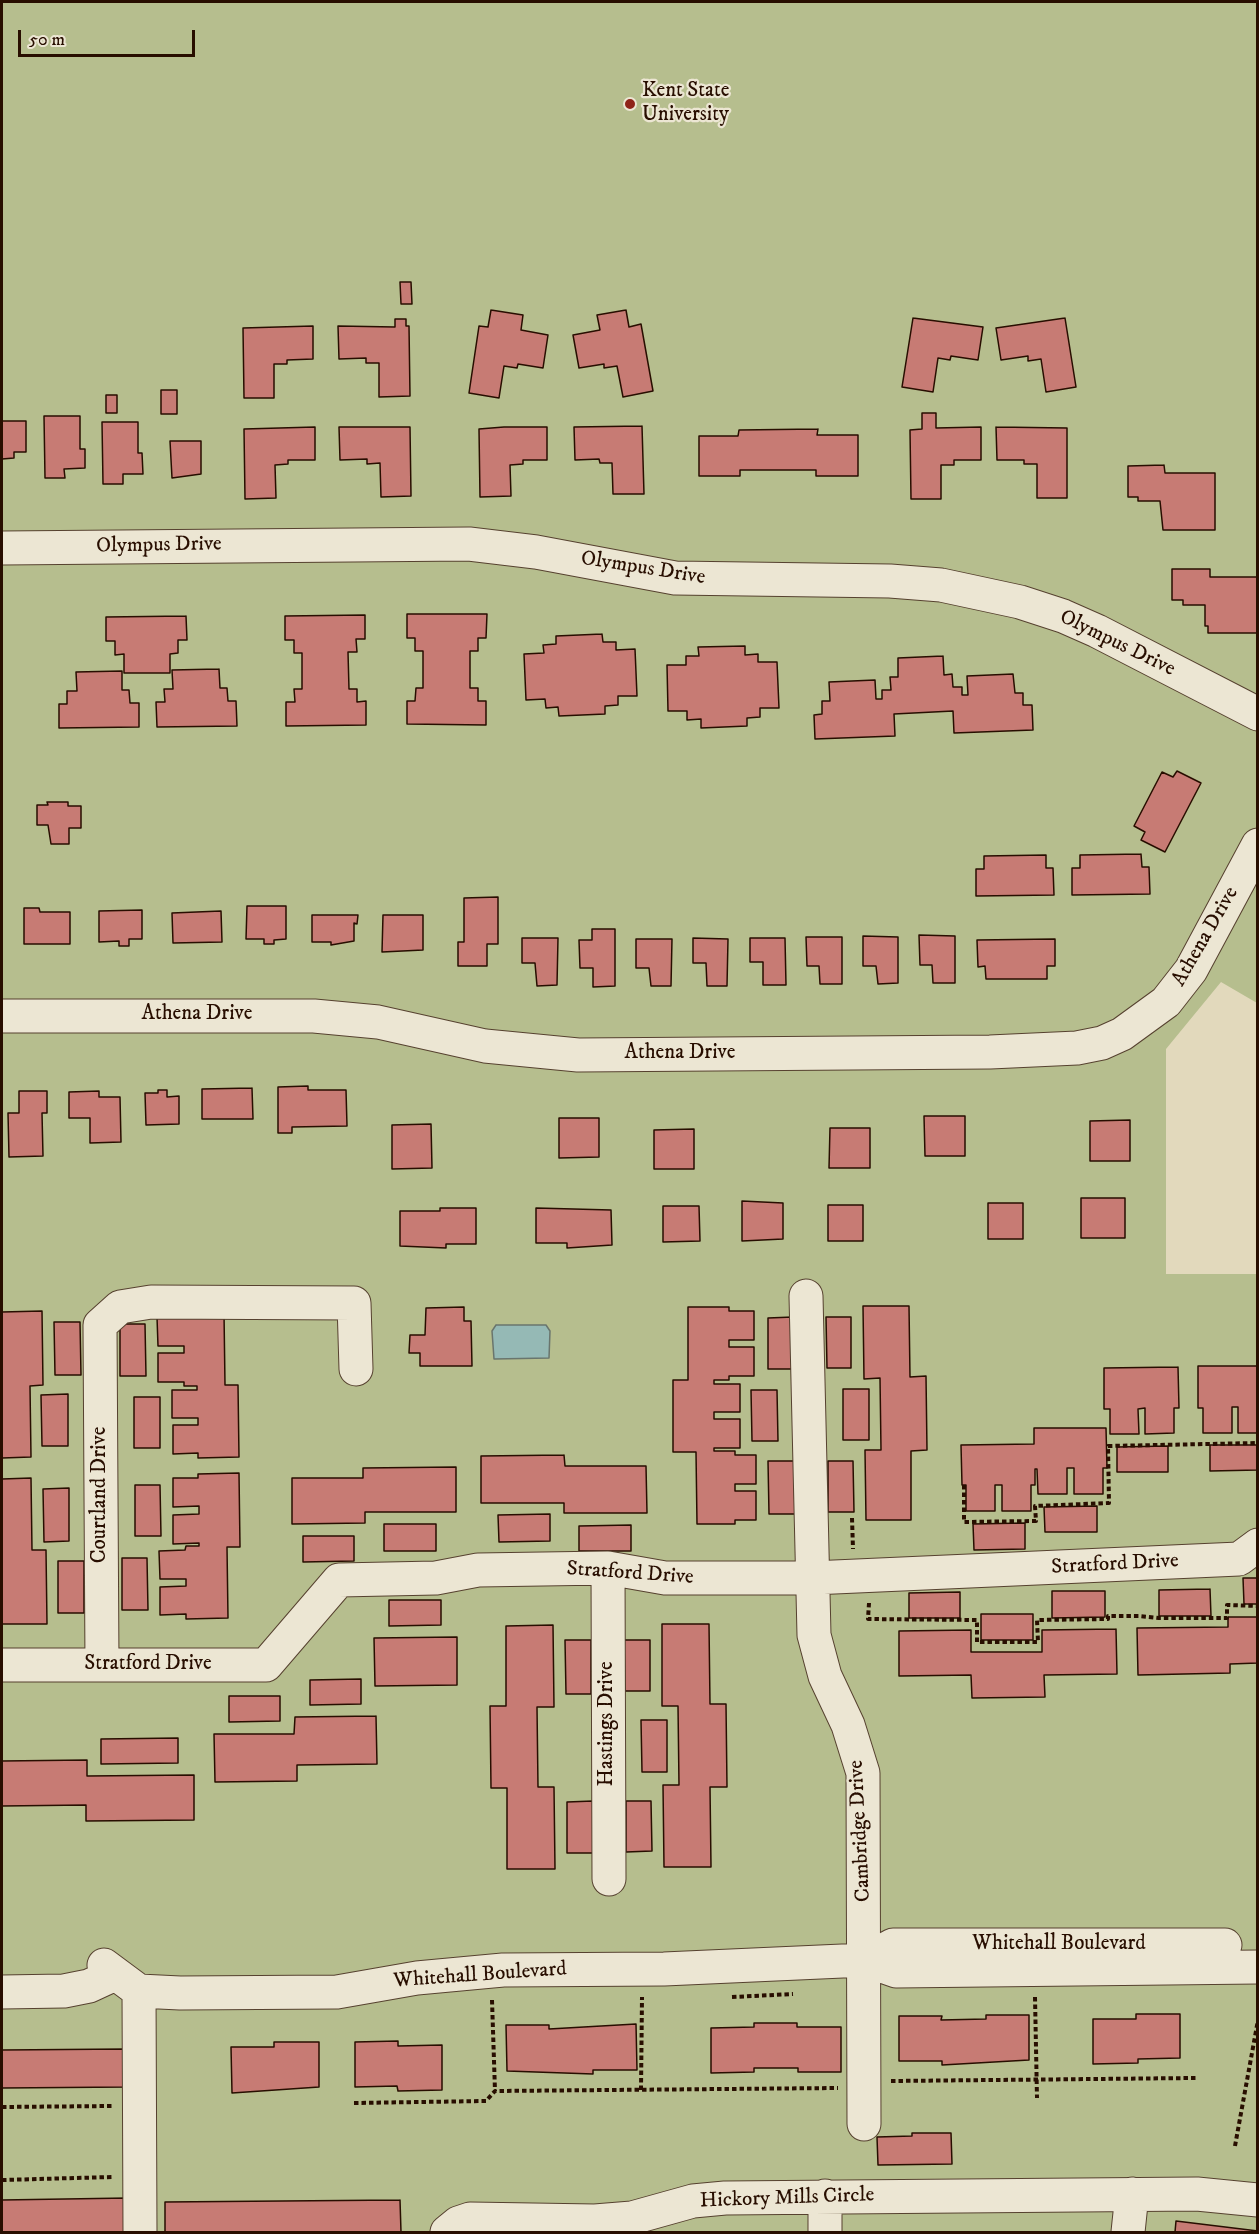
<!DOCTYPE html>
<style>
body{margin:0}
#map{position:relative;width:1259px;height:2234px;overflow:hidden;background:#e2d9bc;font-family:"IM FELL DW Pica",serif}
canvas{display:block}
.frame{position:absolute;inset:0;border:3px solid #280e00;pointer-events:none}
.scale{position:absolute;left:18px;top:30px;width:177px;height:27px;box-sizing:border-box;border:3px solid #280e00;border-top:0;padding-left:8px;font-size:18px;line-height:21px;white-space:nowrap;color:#280e00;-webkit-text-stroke:4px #ece6d3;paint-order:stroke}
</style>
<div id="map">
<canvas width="1259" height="2234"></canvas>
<div class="frame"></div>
<div class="scale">50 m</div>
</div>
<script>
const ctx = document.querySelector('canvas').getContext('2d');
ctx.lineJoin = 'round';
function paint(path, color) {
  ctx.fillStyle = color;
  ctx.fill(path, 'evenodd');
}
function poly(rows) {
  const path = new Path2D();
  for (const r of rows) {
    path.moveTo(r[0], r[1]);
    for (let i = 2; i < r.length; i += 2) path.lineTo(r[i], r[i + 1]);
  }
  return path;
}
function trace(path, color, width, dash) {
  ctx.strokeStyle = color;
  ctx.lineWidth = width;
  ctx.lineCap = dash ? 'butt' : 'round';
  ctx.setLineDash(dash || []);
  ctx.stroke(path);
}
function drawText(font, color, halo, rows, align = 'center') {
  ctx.font = font + ' "IM FELL DW Pica",serif';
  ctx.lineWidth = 4.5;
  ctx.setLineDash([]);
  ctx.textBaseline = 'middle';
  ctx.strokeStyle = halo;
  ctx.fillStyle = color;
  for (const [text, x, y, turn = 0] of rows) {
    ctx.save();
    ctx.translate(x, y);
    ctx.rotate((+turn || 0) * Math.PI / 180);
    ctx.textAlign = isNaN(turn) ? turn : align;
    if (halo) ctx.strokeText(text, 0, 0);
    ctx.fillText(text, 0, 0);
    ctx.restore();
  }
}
const green = poly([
 [2,2,1257,2,1257,1003,1221,982,1166,1049,1166,1274,1257,1274,1257,2232,2,2232]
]);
const water = poly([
 [496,1325,546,1325,550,1331,549,1358,494,1359,492,1331,496,1325]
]);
const building = poly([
 [400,282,411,282,412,304,401,304,400,282],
 [491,310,523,315,521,330,548,335,543,368,518,364,517,368,504,366,499,398,469,393,479,326,488,327,491,310],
 [626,310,629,327,641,324,653,391,623,397,617,366,604,368,604,364,579,368,573,335,600,330,597,315,626,310],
 [913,318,983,327,978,360,951,356,950,360,938,358,933,392,902,387,913,318],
 [1065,318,1076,387,1046,392,1041,359,1028,361,1028,356,1001,360,996,328,1065,318],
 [395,319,406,319,406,326,409,326,410,396,379,397,379,363,366,363,366,358,339,359,338,326,395,327,395,319],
 [313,326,313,359,287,360,287,364,274,364,274,398,244,398,243,328,313,326],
 [161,390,177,390,177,414,161,414,161,390],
 [106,395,117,395,117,413,106,413,106,395],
 [922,413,936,413,936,428,981,427,981,460,954,460,954,465,941,465,941,499,911,499,910,430,922,429,922,413],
 [44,416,80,416,80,449,85,449,85,468,64,469,65,478,45,478,44,416],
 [2,421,26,421,26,452,14,452,14,458,2,459,2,421],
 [102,422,138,422,138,453,142,453,143,474,123,474,123,484,103,484,102,422],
 [642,426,644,494,613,494,612,463,600,463,599,459,575,460,574,427,642,426],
 [315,427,315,460,288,460,288,464,275,465,276,498,245,499,244,429,315,427],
 [339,427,410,427,411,496,381,497,380,463,367,464,367,459,340,460,339,427],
 [504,427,547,427,547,460,523,460,523,464,510,465,511,496,480,497,479,429,504,427],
 [996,427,1067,428,1067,498,1037,498,1037,464,1024,464,1024,460,997,460,996,427],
 [818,429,817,435,858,435,858,476,816,476,816,470,740,470,740,476,699,476,699,436,738,436,739,430,818,429],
 [170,441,201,441,201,474,172,478,170,441],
 [1164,465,1165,473,1215,473,1215,530,1163,530,1160,501,1138,501,1138,497,1128,497,1128,466,1164,465],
 [1172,569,1210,569,1210,577,1258,577,1258,633,1208,633,1208,626,1205,626,1205,605,1183,605,1183,600,1172,600,1172,569],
 [407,614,487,614,486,638,478,638,478,651,470,651,470,688,478,688,478,701,486,701,486,725,407,724,407,701,415,701,416,688,423,688,423,651,415,651,415,638,407,638,407,614],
 [365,615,365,639,356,639,357,652,348,652,349,689,357,689,357,702,366,701,366,725,286,726,286,702,295,702,294,689,302,689,302,653,294,653,294,640,285,640,285,616,365,615],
 [186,616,187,640,178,640,178,653,170,654,170,673,124,673,124,654,115,655,115,641,106,641,106,617,186,616],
 [602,634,603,642,616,642,616,650,635,649,637,696,618,696,618,705,605,706,605,714,559,716,558,707,546,708,545,699,526,700,524,654,544,653,543,645,556,644,556,636,602,634],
 [745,646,745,655,758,654,758,662,777,662,779,708,760,708,760,717,747,718,747,726,701,728,701,719,687,720,687,711,668,711,667,665,686,665,686,656,699,656,698,647,745,646],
 [943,656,944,675,952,674,953,687,962,687,962,695,968,695,967,676,1013,674,1015,693,1023,693,1023,705,1032,705,1033,730,954,733,953,711,894,714,895,736,815,739,814,715,822,714,822,701,830,701,829,682,875,680,876,699,882,699,882,690,891,690,890,677,898,677,898,658,943,656],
 [219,669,220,688,227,688,228,701,236,701,237,726,157,727,156,702,165,702,164,689,173,689,172,670,219,669],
 [122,671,122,690,129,690,130,703,139,703,139,727,59,728,59,704,67,704,67,691,77,691,76,672,122,671],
 [1177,771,1201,783,1165,852,1141,840,1145,832,1134,826,1162,772,1173,777,1177,771],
 [47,802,68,802,68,806,81,806,81,828,69,828,69,844,51,844,48,825,37,825,37,805,48,805,47,802],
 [1141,854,1142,867,1149,867,1150,894,1072,895,1072,868,1080,868,1080,855,1141,854],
 [1046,855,1046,868,1053,868,1054,895,976,896,976,869,984,869,984,856,1046,855],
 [498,897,498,944,487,944,487,966,458,966,458,942,464,942,464,898,498,897],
 [247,906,286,906,286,939,274,940,274,944,264,944,264,939,246,939,247,906],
 [24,908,39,908,40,912,70,912,70,944,24,944,24,908],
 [142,910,142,939,129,939,129,946,119,946,119,941,99,942,99,911,142,910],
 [221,911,222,942,173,943,172,913,221,911],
 [312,915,358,915,357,924,354,923,354,941,331,945,331,942,312,942,312,915],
 [383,915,423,915,423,950,382,952,383,915],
 [592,929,615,929,615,986,593,987,593,968,580,968,579,940,592,940,592,929],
 [919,935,955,936,955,983,933,983,932,965,920,965,919,935],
 [863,936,898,937,898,983,878,984,876,966,863,966,863,936],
 [806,937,842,937,842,984,820,984,819,966,807,966,806,937],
 [522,938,558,938,557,985,537,986,535,963,522,963,522,938],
 [693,938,728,939,727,986,707,986,706,963,693,963,693,938],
 [750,938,785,938,786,985,763,985,763,962,750,962,750,938],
 [636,939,672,939,671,986,651,986,649,968,636,968,636,939],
 [1055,939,1055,966,1047,966,1047,979,986,979,985,966,978,967,977,940,1055,939],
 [308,1086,308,1090,346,1090,347,1126,292,1127,292,1133,278,1133,278,1087,308,1086],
 [252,1088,253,1119,202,1119,202,1089,252,1088],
 [158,1090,167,1090,167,1097,179,1096,179,1124,146,1125,145,1093,158,1093,158,1090],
 [19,1091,47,1091,47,1113,42,1113,43,1156,9,1157,8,1113,19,1113,19,1091],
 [99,1091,99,1097,120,1097,121,1142,90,1143,90,1118,69,1118,69,1092,99,1091],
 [924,1116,965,1116,965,1156,925,1156,924,1116],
 [559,1118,599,1118,599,1157,559,1158,559,1118],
 [1130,1120,1130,1161,1090,1161,1090,1121,1130,1120],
 [431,1124,432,1168,392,1169,392,1125,431,1124],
 [830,1128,870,1128,870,1168,829,1168,830,1128],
 [694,1129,694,1169,654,1169,654,1130,694,1129],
 [1081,1198,1125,1198,1125,1238,1081,1238,1081,1198],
 [742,1201,783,1203,783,1239,742,1241,742,1201],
 [988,1203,1023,1203,1023,1239,988,1239,988,1203],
 [828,1205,863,1205,863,1241,828,1241,828,1205],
 [663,1206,699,1206,700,1241,663,1242,663,1206],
 [440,1208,476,1208,476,1244,446,1244,446,1248,400,1246,400,1211,440,1211,440,1208],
 [536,1208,611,1210,612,1245,567,1248,567,1243,536,1243,536,1208],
 [863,1306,909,1306,910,1377,926,1376,927,1450,911,1451,911,1520,866,1520,865,1450,881,1450,880,1378,864,1379,863,1306],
 [464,1307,464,1321,471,1321,472,1366,420,1366,420,1353,409,1353,410,1335,425,1335,426,1308,464,1307],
 [688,1307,729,1307,729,1311,754,1311,754,1340,729,1340,729,1347,754,1347,754,1376,729,1376,729,1380,714,1380,714,1384,740,1384,740,1412,714,1412,714,1419,740,1419,740,1448,714,1448,714,1451,735,1451,735,1455,756,1455,756,1484,735,1484,735,1491,756,1491,756,1520,735,1520,735,1524,697,1524,696,1452,673,1452,673,1380,688,1380,688,1307],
 [42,1311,43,1385,30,1386,31,1457,2,1458,2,1312,42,1311],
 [224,1313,225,1385,238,1385,239,1457,198,1458,198,1453,173,1454,173,1425,198,1425,198,1418,172,1418,172,1390,197,1390,197,1386,184,1386,184,1382,158,1382,158,1353,184,1353,184,1346,158,1346,157,1317,224,1313],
 [793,1317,794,1369,768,1369,768,1318,793,1317],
 [826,1317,851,1317,851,1368,827,1368,826,1317],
 [54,1322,80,1322,81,1375,55,1375,54,1322],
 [120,1324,145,1324,146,1376,120,1376,120,1324],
 [1198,1366,1258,1366,1258,1433,1238,1433,1238,1407,1232,1407,1232,1433,1203,1433,1203,1408,1198,1408,1198,1366],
 [1178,1367,1179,1408,1174,1408,1174,1433,1145,1434,1145,1408,1138,1409,1139,1434,1110,1434,1110,1409,1104,1409,1104,1368,1178,1367],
 [843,1389,869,1389,869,1440,843,1440,843,1389],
 [751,1390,777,1390,778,1441,752,1441,751,1390],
 [68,1394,68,1446,42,1446,41,1395,68,1394],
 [134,1397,160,1397,160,1448,134,1448,134,1397],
 [1034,1428,1106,1428,1107,1468,1103,1468,1103,1494,1074,1494,1074,1468,1067,1468,1067,1494,1038,1494,1037,1469,1035,1469,1035,1485,1031,1485,1031,1511,1002,1511,1002,1485,995,1485,995,1511,966,1511,966,1485,962,1485,961,1445,1034,1444,1034,1428],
 [1210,1445,1258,1445,1258,1470,1210,1471,1210,1445],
 [1168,1446,1168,1472,1117,1472,1117,1447,1168,1446],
 [564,1455,565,1466,646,1466,647,1513,564,1513,564,1503,481,1503,481,1456,564,1455],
 [768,1461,794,1461,795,1514,769,1514,768,1461],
 [828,1461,853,1461,854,1512,828,1512,828,1461],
 [456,1467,456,1512,365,1512,365,1523,292,1524,292,1478,363,1478,363,1468,456,1467],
 [239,1473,240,1547,227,1547,228,1618,186,1619,186,1614,160,1615,160,1587,186,1586,186,1579,160,1579,159,1551,185,1550,186,1546,199,1546,199,1543,173,1544,173,1515,199,1514,199,1506,173,1507,173,1478,198,1478,198,1474,239,1473],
 [31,1478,32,1550,46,1550,47,1624,2,1624,2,1479,31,1478],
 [135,1485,160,1485,161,1536,135,1536,135,1485],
 [69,1488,69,1541,44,1542,43,1489,69,1488],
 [1097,1506,1097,1532,1045,1532,1044,1507,1097,1506],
 [550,1514,550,1541,499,1542,498,1515,550,1514],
 [1025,1523,1025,1549,974,1550,973,1524,1025,1523],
 [384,1524,436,1524,436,1551,384,1551,384,1524],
 [631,1525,631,1551,579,1551,579,1526,631,1525],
 [303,1536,354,1536,354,1561,303,1562,303,1536],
 [122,1558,147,1558,148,1610,122,1610,122,1558],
 [58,1561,84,1561,84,1613,58,1613,58,1561],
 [1243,1578,1258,1578,1258,1604,1244,1604,1243,1578],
 [1210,1589,1211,1616,1159,1616,1159,1590,1210,1589],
 [1052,1591,1105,1591,1105,1617,1052,1618,1052,1591],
 [960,1592,960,1618,909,1618,909,1593,960,1592],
 [389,1600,441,1600,441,1625,389,1626,389,1600],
 [981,1614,1033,1614,1033,1640,981,1640,981,1614],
 [1228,1617,1258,1617,1258,1663,1230,1664,1230,1673,1138,1675,1137,1628,1228,1627,1228,1617],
 [662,1624,709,1624,710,1704,726,1704,727,1787,710,1787,711,1867,664,1867,663,1785,679,1785,678,1706,662,1706,662,1624],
 [553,1625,554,1707,537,1707,538,1787,554,1787,555,1869,507,1869,507,1788,491,1788,490,1706,506,1706,506,1626,553,1625],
 [1116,1629,1117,1674,1044,1675,1045,1697,972,1698,971,1675,899,1676,899,1631,971,1630,971,1652,1042,1652,1042,1630,1116,1629],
 [457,1637,457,1685,375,1686,374,1638,457,1637],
 [565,1640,591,1640,591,1694,566,1694,565,1640],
 [624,1640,650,1640,650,1691,625,1691,624,1640],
 [361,1679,361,1704,310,1705,310,1680,361,1679],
 [229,1696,280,1696,280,1721,229,1722,229,1696],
 [376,1716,377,1764,297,1765,297,1781,215,1782,214,1734,294,1734,295,1717,376,1716],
 [641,1720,667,1720,667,1772,642,1772,641,1720],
 [178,1738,178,1763,101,1764,101,1739,178,1738],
 [87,1760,87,1776,194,1775,194,1820,86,1821,86,1805,2,1806,2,1761,87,1760],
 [593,1801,593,1853,567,1853,567,1802,593,1801],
 [626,1801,651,1801,652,1851,626,1852,626,1801],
 [1136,2014,1180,2014,1180,2058,1138,2059,1138,2063,1093,2064,1093,2019,1136,2019,1136,2014],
 [986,2015,1029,2015,1029,2060,942,2065,942,2061,899,2061,899,2016,942,2016,941,2020,986,2019,986,2015],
 [754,2023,797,2023,797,2027,841,2027,841,2072,798,2072,798,2068,754,2068,754,2072,711,2073,711,2028,754,2027,754,2023],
 [636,2024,637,2070,593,2070,593,2074,507,2071,506,2025,549,2025,549,2029,636,2024],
 [398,2041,398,2046,442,2045,442,2090,398,2091,397,2086,355,2087,355,2042,398,2041],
 [274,2042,319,2042,319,2087,232,2093,231,2047,274,2047,274,2042],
 [127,2049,127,2087,2,2088,2,2050,127,2049],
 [912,2133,951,2133,952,2164,878,2165,877,2137,912,2136,912,2133],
 [128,2198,128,2232,2,2232,2,2200,128,2198],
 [400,2200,401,2232,165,2232,165,2202,400,2200],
 [1176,2221,1258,2231,1258,2232,1175,2232,1176,2221]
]);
const path = poly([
 [964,1485,964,1522,1036,1521,1035,1506,1109,1503,1108,1446,1258,1443],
 [852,1518,853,1549],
 [869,1603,868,1619,977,1620,977,1642,1038,1642,1037,1620,1108,1619,1108,1616,1139,1616,1159,1618,1227,1618,1227,1605,1258,1606],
 [732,1997,793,1994],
 [1035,1997,1037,2098],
 [492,2000,495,2091],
 [891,2081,1196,2078],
 [641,2090,642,1997],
 [354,2103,486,2101,495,2091,838,2088],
 [2,2107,112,2106],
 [1235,2146,1258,2020],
 [2,2180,112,2177]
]);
const minor = poly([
 [2,548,469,544,536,552,675,578,890,581,941,585,1020,602,1063,616,1097,631,1258,714],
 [2,1016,314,1016,378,1022,485,1046,578,1055,990,1052,1077,1048,1102,1043,1122,1034,1166,1002,1191,970,1258,845],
 [806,1296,814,1635,825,1676,848,1725,863,1773,864,2124],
 [608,1568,609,1879],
 [2,1665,266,1665,339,1580,436,1578,478,1570,608,1568,665,1578,812,1578,1239,1559,1258,1545],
 [102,1665,100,1325,120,1307,151,1302,354,1303,356,1369],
 [865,1960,893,1945,1225,1945],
 [104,1965,139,1991,180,1993,337,1992,417,1978,503,1970,664,1969,865,1960,896,1971,1258,1967],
 [139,1991,140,2232],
 [2,1992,64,1991,89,1986,115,1974],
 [447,2232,458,2223,470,2219,595,2221,632,2218,693,2201,725,2198,1197,2194,1258,2200],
 [825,2232,825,2196],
 [1128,2232,1132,2194]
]);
const markers = [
 [630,104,6,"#8f2418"]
];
const poiNames = [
 ["Kent State",642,92],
 ["University",642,116]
];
const streetNames = [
 ["Olympus Drive",159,546,-1],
 ["Olympus Drive",643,569,9],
 ["Olympus Drive",1117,644,26],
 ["Athena Drive",1206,937,-60],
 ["Athena Drive",197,1015],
 ["Athena Drive",680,1054],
 ["Courtland Drive",101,1495,-90],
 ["Stratford Drive",1115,1565,-3],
 ["Stratford Drive",630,1574,4],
 ["Stratford Drive",148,1665],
 ["Hastings Drive",608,1724,-90],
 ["Cambridge Drive",861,1831,-93],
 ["Whitehall Boulevard",1059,1945],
 ["Whitehall Boulevard",480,1976,-4],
 ["Hickory Mills Circle",787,2199,-2]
];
paint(green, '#b6be8e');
paint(water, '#95b9b5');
trace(water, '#69756d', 1.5);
paint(building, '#c77b74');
trace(building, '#280e00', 1.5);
trace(minor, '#56412f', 35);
trace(path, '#280e00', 4, [4.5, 3]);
trace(minor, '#ece6d3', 33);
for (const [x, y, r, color] of markers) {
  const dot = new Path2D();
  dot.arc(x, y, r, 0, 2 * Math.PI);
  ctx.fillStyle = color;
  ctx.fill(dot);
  trace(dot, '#ece6d3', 2);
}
drawText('21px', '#280e00', '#ece6d3', poiNames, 'left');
drawText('21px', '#280e00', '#ece6d3', streetNames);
</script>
